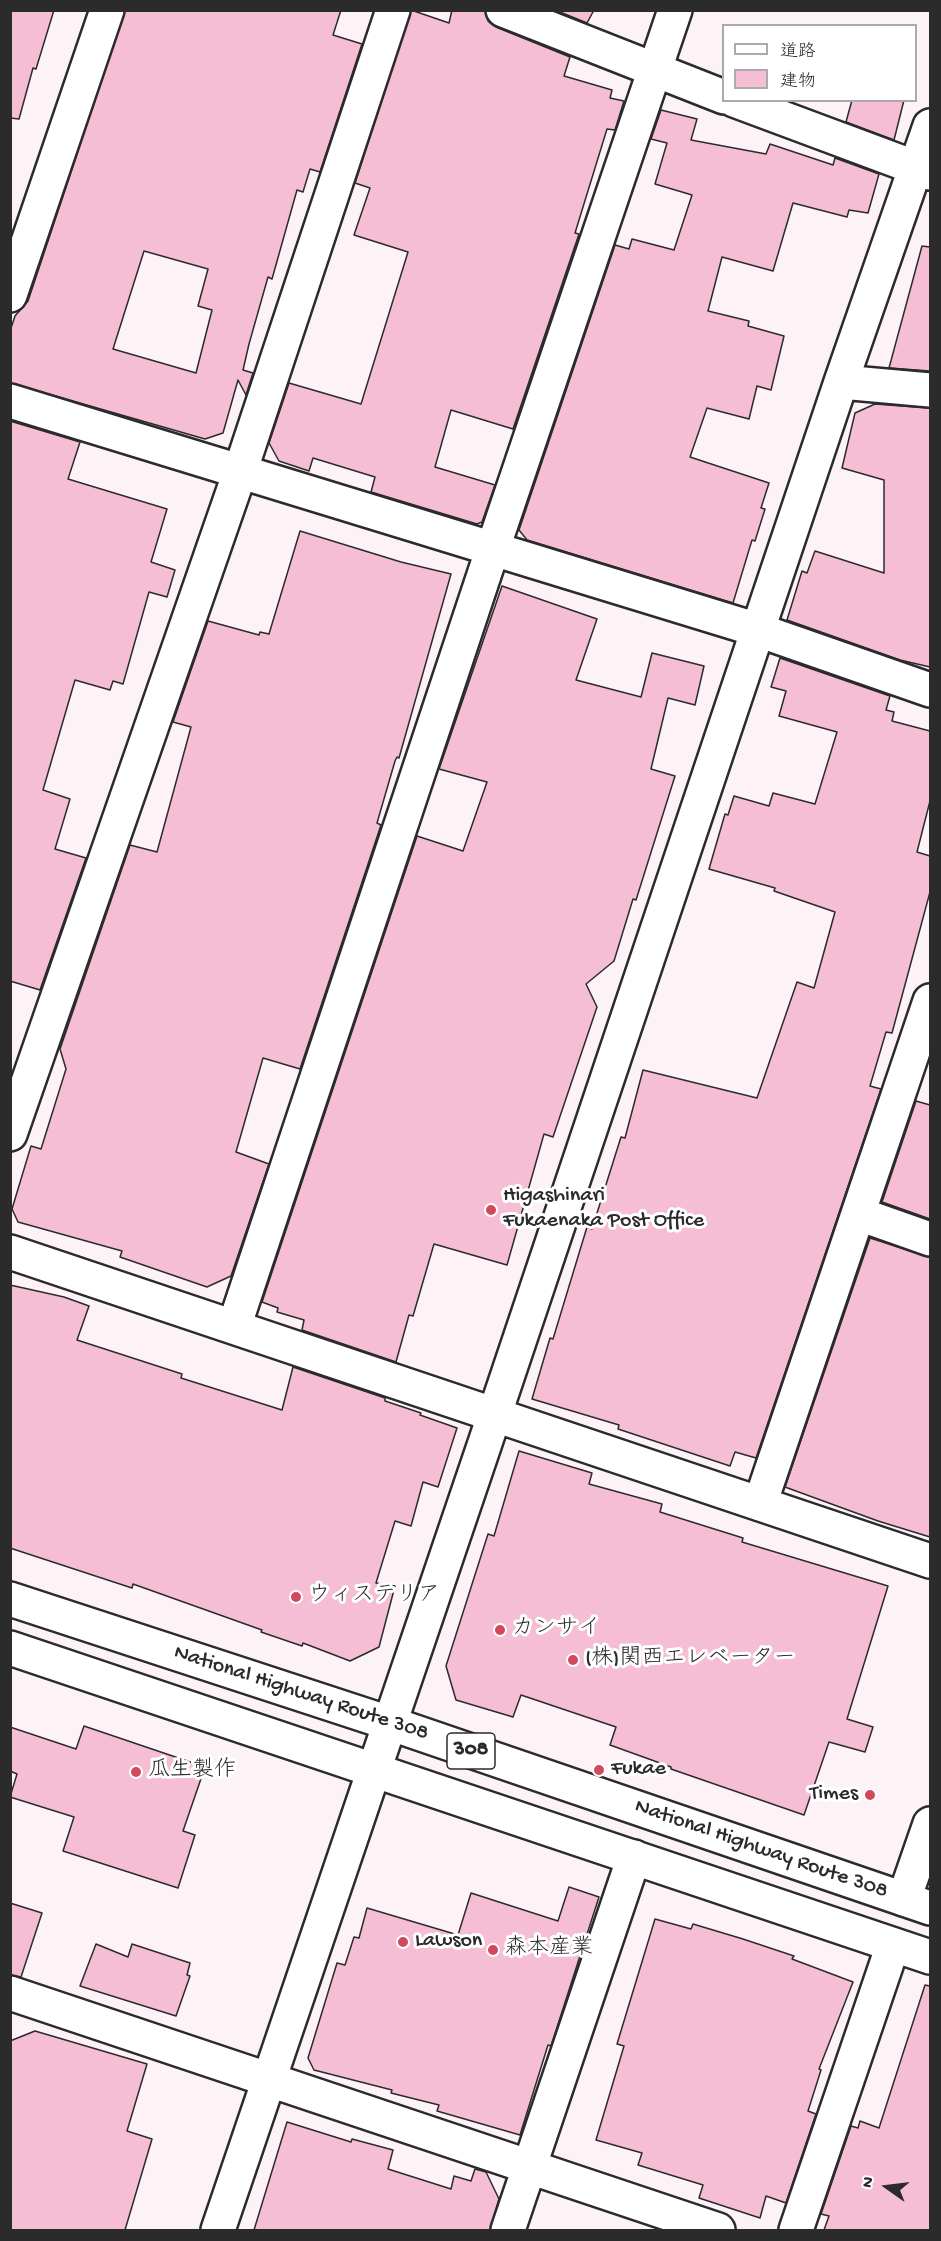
<!DOCTYPE html>
<meta charset="utf-8">
<style>
body{margin:0}
#map{position:relative;width:941px;height:2241px;overflow:hidden;background:#fdf2f6;font-family:"Gochi Hand","Klee One",sans-serif}
canvas{display:block}
.frame{position:absolute;inset:0;border:12px solid #2b2b2b;pointer-events:none}
.legend{position:absolute;left:722px;top:24px;width:195px;height:78px;box-sizing:border-box;background:#fff;border:2px solid #aaa;margin:0;padding:8px 10px;list-style:none;font-size:18px;color:#2b2b2b}
.legend li{display:flex;align-items:center;gap:12px;height:30px}
.legend b{width:30px;border:2px solid #aaa}
.north{position:absolute;left:857px;top:2157px;width:60px;height:60px;-webkit-text-stroke:4px #fff;paint-order:stroke;rotate:284deg;font-size:16px;font-weight:700;line-height:24px;text-align:center;color:#2b2b2b}
.north::after{content:'';display:block;margin:auto;width:21px;height:27px;background:#2b2b2b;clip-path:polygon(50% 0,100% 100%,50% 72%,0 100%)}
</style>
<div id="map">
<canvas width="941" height="2241"></canvas>
<div class="frame"></div>
<ul class="legend">
<li><b style="height:8px;background:#fff"></b>道路</li>
<li><b style="height:16px;background:#f6bed4"></b>建物</li>
</ul>
<div class="north">N</div>
</div>
<script>
const ctx = document.querySelector('canvas').getContext('2d');
ctx.lineJoin = 'round';
function paint(path, color) {
  ctx.fillStyle = color;
  ctx.fill(path, 'evenodd');
}
function poly(rows) {
  const path = new Path2D();
  for (const r of rows) {
    path.moveTo(r[0], r[1]);
    for (let i = 2; i < r.length; i += 2) path.lineTo(r[i], r[i + 1]);
  }
  return path;
}
function trace(path, color, width, dash) {
  ctx.strokeStyle = color;
  ctx.lineWidth = width;
  ctx.lineCap = dash ? 'butt' : 'round';
  ctx.setLineDash(dash || []);
  ctx.stroke(path);
}
function drawText(font, color, halo, rows, align = 'center') {
  ctx.font = font + ' "Gochi Hand","Klee One",sans-serif';
  ctx.lineWidth = 6;
  ctx.setLineDash([]);
  ctx.textBaseline = 'middle';
  ctx.strokeStyle = halo;
  ctx.fillStyle = color;
  for (const [text, x, y, turn = 0] of rows) {
    ctx.save();
    ctx.translate(x, y);
    ctx.rotate((+turn || 0) * Math.PI / 180);
    ctx.textAlign = isNaN(turn) ? turn : align;
    if (halo) ctx.strokeText(text, 0, 0);
    ctx.fillText(text, 0, 0);
    ctx.restore();
  }
}
const building = poly([
 [10,10,54,10,36,69,33,68,19,119,10,118,10,10],
 [125,10,341,10,333,35,362,44,320,172,310,169,303,192,297,190,272,279,268,277,249,344,243,370,253,373,246,395,238,380,223,433,205,439,10,383,10,331,15,316,28,301,125,10],
 [144,251,208,269,198,306,212,310,196,373,113,349,144,251],
 [411,10,449,23,452,10,485,10,488,21,496,27,570,57,564,76,612,90,610,98,624,101,615,130,607,129,575,233,579,234,513,429,451,410,435,467,495,485,482,522,477,524,371,492,375,477,313,458,309,471,279,461,269,443,289,383,361,404,408,252,354,235,370,188,355,183,411,10],
 [555,10,594,10,587,23,555,10],
 [852,100,904,100,894,140,846,122,852,100],
 [661,110,697,119,691,140,766,154,770,144,833,165,835,158,879,174,868,213,849,210,847,217,793,203,773,271,722,257,708,311,749,321,748,326,784,336,771,390,757,386,749,419,707,408,690,457,769,483,761,508,765,509,755,541,752,540,733,603,527,540,519,530,615,245,629,249,632,239,674,250,692,195,655,184,667,143,651,139,661,110],
 [922,246,930,247,930,371,889,368,922,246],
 [875,404,930,408,930,667,900,660,787,620,802,571,807,573,815,551,884,573,884,480,842,468,855,413,875,404],
 [10,421,80,442,68,479,167,509,151,562,175,570,167,597,149,592,123,684,113,681,110,690,75,680,43,790,70,799,55,849,86,858,40,990,10,981,10,421],
 [300,531,401,562,451,574,399,758,397,757,395,761,377,823,381,825,300,1069,263,1058,236,1152,269,1164,231,1276,207,1287,120,1257,122,1251,18,1222,12,1209,31,1146,41,1149,66,1069,60,1049,130,845,157,852,191,727,173,722,208,621,259,635,260,632,269,634,300,531],
 [502,586,597,619,576,680,641,697,652,653,704,666,695,705,668,698,651,769,675,776,636,900,633,899,614,961,586,984,597,1007,553,1137,544,1134,507,1265,434,1244,413,1316,409,1315,396,1362,302,1330,304,1320,277,1312,278,1308,262,1302,417,836,463,851,487,782,439,769,502,586],
 [780,658,890,696,886,710,894,712,892,721,930,731,930,801,917,852,930,856,930,892,892,1033,886,1032,870,1086,881,1089,756,1458,735,1452,730,1466,618,1429,619,1425,532,1399,550,1338,553,1339,587,1227,592,1229,621,1137,625,1138,643,1070,757,1098,797,982,814,988,835,912,774,891,775,888,709,869,725,814,728,815,734,796,769,806,773,793,815,804,837,732,779,716,786,691,771,687,780,658],
 [916,1101,930,1105,930,1219,882,1202,916,1101],
 [870,1238,930,1257,930,1537,878,1521,785,1487,870,1238],
 [10,1285,64,1297,89,1306,77,1340,182,1374,181,1378,282,1410,293,1367,385,1398,385,1401,421,1413,420,1415,457,1428,438,1487,423,1482,411,1526,395,1521,376,1583,395,1586,379,1647,350,1661,303,1643,302,1646,261,1632,262,1630,133,1584,132,1588,10,1548,10,1285],
 [519,1451,592,1473,589,1484,662,1504,660,1512,743,1538,742,1542,888,1586,847,1719,873,1727,865,1752,829,1742,804,1815,671,1769,671,1767,610,1745,616,1727,521,1695,513,1717,456,1700,446,1666,488,1534,494,1536,519,1451],
 [84,1726,205,1767,183,1831,195,1835,178,1888,63,1851,74,1817,10,1797,17,1774,10,1771,10,1727,76,1749,84,1726],
 [569,1887,599,1897,551,2046,548,2045,520,2135,437,2111,439,2105,391,2093,392,2090,314,2070,308,2058,337,1963,345,1965,354,1937,359,1938,367,1908,458,1935,471,1893,558,1921,569,1887],
 [10,1903,42,1913,21,1977,10,1975,10,1903],
 [655,1919,691,1929,693,1924,743,1939,794,1956,792,1959,853,1982,819,2069,821,2070,808,2111,816,2114,786,2203,766,2196,760,2218,699,2198,703,2185,638,2165,642,2153,596,2140,624,2046,617,2044,655,1919],
 [96,1944,128,1957,132,1944,190,1963,187,1975,190,1976,176,2016,80,1986,96,1944],
 [925,1985,930,1986,930,2230,824,2230,829,2216,821,2214,851,2126,858,2128,860,2121,879,2128,925,1985],
 [35,2031,147,2064,127,2131,152,2139,125,2230,10,2230,10,2041,35,2031],
 [287,2122,351,2142,352,2139,393,2150,388,2169,451,2189,454,2176,471,2181,475,2169,486,2172,499,2199,490,2230,254,2230,287,2122]
]);
const minor = poly([
 [503,10,724,97],
 [734,100,930,173],
 [10,295,107,10],
 [841,382,930,390],
 [10,401,758,630,930,690],
 [10,1134,240,472,393,10],
 [859,1214,930,1239],
 [10,1252,930,1561],
 [234,1327,493,548,675,10],
 [760,1504,930,1001],
 [904,1899,930,1824],
 [10,1993,718,2230],
 [218,2230,485,1443,841,382,930,126],
 [508,2230,634,1857],
 [796,2230,893,1945]
]);
const highway = poly([
 [10,1599,389,1723,930,1908],
 [10,1648,930,1957]
]);
const markers = [
 [491,1210,6,"#d1495b"],
 [296,1597,6,"#d1495b"],
 [500,1630,6,"#d1495b"],
 [573,1660,6,"#d1495b"],
 [599,1770,6,"#d1495b"],
 [136,1772,6,"#d1495b"],
 [870,1795,6,"#d1495b"],
 [403,1942,6,"#d1495b"],
 [493,1950,6,"#d1495b"]
];
const shields = [
 [471,1751,48]
];
const shieldNames = [
 ["308",471,1751]
];
const poiNames = [
 ["Higashinari",503,1197],
 ["Fukaenaka Post Office",503,1222],
 ["ウィステリア",308,1597],
 ["カンサイ",512,1630],
 ["(株)関西エレベーター",585,1660],
 ["Fukae",611,1770],
 ["瓜生製作",148,1772],
 ["Times",858,1795,"right"],
 ["Lawson",415,1942],
 ["森本産業",505,1950]
];
const streetNames = [
 ["National Highway Route 308",301,1694,18],
 ["National Highway Route 308",761,1850,19]
];
paint(building, '#f6bed4');
trace(building, '#2b2b2b', 1.5);
trace(minor, '#2b2b2b', 38);
trace(highway, '#2b2b2b', 38);
trace(minor, '#fff', 33);
trace(highway, '#fff', 33);
for (const [x, y, r, color] of markers) {
  const dot = new Path2D();
  dot.arc(x, y, r, 0, 2 * Math.PI);
  ctx.fillStyle = color;
  ctx.fill(dot);
  trace(dot, '#fff', 2);
}
for (const [x, y, w] of shields) {
  const box = new Path2D();
  box.roundRect(x - w / 2, y - 18, w, 36, 4.5);
  ctx.fillStyle = '#fff';
  ctx.fill(box);
  trace(box, '#2b2b2b', 1.5);
}
drawText('bold 21px', '#2b2b2b', null, shieldNames);
drawText('22px', '#2b2b2b', '#fff', poiNames, 'left');
drawText('22px', '#2b2b2b', '#fff', streetNames);
</script>
